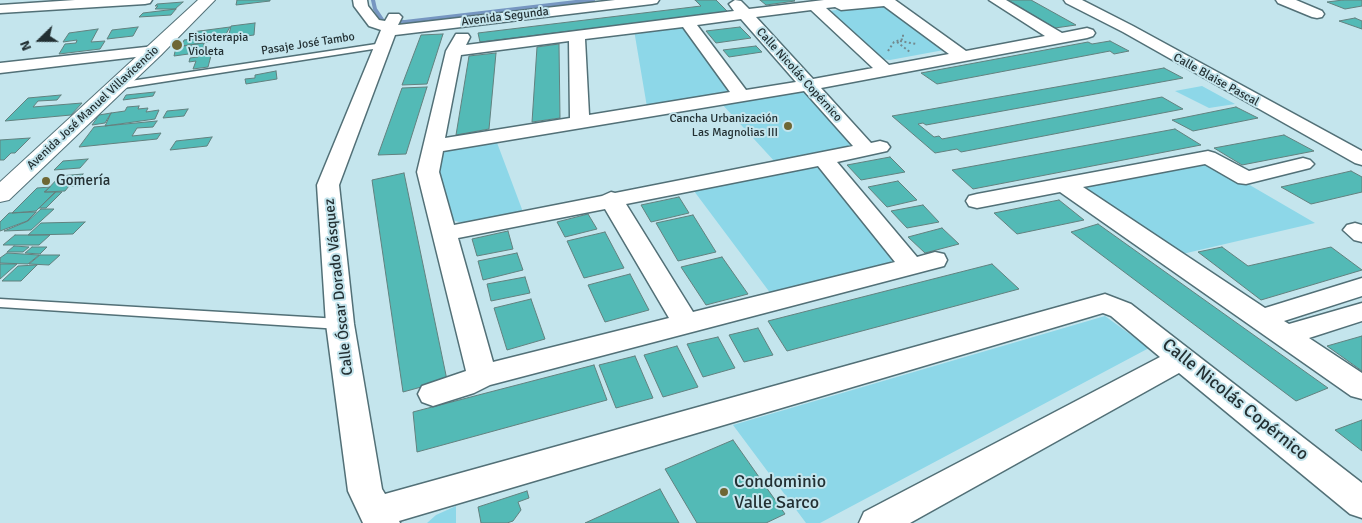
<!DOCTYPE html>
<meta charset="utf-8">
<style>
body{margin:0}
#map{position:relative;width:1362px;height:523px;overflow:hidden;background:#c4e5ed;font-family:Signika,sans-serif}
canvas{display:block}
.north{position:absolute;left:15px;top:15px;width:50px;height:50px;-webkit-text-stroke:4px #c4e5ed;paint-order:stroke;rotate:248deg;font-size:14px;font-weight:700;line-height:20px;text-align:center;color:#233033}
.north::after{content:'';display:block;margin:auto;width:18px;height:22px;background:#233033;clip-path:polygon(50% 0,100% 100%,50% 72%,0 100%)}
</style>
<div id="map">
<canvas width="1362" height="523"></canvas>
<div class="north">N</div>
</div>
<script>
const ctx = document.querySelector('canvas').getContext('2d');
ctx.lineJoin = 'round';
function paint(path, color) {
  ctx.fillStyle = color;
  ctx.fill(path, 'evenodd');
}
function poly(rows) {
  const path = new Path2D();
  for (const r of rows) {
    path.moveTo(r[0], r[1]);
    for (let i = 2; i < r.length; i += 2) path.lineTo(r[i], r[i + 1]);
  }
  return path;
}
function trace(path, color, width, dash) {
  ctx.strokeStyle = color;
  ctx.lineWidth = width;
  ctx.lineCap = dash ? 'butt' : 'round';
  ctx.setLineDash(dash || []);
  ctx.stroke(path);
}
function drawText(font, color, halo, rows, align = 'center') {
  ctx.font = font + ' Signika,sans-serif';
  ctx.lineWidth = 4;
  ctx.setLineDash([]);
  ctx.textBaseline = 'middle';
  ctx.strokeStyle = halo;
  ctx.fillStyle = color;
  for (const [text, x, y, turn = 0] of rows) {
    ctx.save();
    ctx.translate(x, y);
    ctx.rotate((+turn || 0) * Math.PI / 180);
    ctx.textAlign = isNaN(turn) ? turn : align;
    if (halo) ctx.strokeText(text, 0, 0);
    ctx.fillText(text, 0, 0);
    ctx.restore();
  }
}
const green = poly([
 [882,4,944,50,890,60,881,59,829,11],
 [676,25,684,27,728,90,728,93,647,107,634,30],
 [1202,86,1235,104,1209,108,1175,91],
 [801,91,808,93,853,143,849,147,776,163,721,103],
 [496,140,523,212,471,222,459,222,449,219,434,172,440,153,447,148],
 [1210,164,1217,166,1315,223,1178,255,1083,189,1084,187],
 [812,166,824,170,896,261,890,265,771,294,691,187],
 [1105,316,1149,348,820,523,806,523,733,425],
 [456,506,456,523,427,523,436,515]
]);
const stream = poly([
 [373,0,375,9,383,21,405,22,593,0]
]);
const building = poly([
 [237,0,270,0,270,1,236,5,237,0],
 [695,0,716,0,728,12,480,42,478,33,701,6,695,0],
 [760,0,794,0,795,1,766,5,760,0],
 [1008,0,1031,0,1076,25,1055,28,1008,0],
 [1343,0,1362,0,1362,6,1345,9,1327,2,1343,0],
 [183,2,175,9,155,9,158,6,155,6,157,4,183,2],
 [176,9,171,15,139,17,143,13,176,9],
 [1355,18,1362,21,1362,29,1339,21,1355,18],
 [255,23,254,35,223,39,224,35,229,34,231,26,255,23],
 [138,27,133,36,107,39,112,30,138,27],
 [230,27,226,34,191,39,192,32,230,27],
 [740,27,751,38,716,43,706,31,740,27],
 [98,29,91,42,105,41,100,49,59,54,65,44,76,43,77,40,63,42,69,33,98,29],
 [443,34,427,84,402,85,421,35,443,34],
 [223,35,221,40,182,46,184,40,223,35],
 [1110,41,1129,51,1114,54,1110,51,937,84,921,73,1088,42,1092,44,1110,41],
 [204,43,203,52,174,56,176,47,204,43],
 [559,44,560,118,532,122,537,47,559,44],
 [756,46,762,52,729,57,723,50,756,46],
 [212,52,208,67,193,69,196,61,189,62,190,58,198,57,199,54,212,52],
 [496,53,489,129,456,135,469,56,496,53],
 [1164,68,1183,78,926,125,923,123,918,124,934,137,939,136,942,139,1162,97,1183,109,961,152,957,149,935,153,892,116,1164,68],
 [276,71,277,79,246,84,245,79,255,78,255,75,276,71],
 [427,87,406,154,378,155,402,88,427,87],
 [155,92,153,96,123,100,126,95,155,92],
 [61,95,57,100,38,101,33,107,82,103,71,115,5,121,28,98,61,95],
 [139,106,138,109,148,108,146,112,159,110,155,119,105,126,111,113,125,111,127,107,139,106],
 [1236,107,1258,118,1193,131,1172,120,1236,107],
 [188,109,184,116,163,118,167,111,188,109],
 [111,113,105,123,92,125,99,115,111,113],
 [157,121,153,127,137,128,132,136,161,133,157,139,79,147,94,127,157,121],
 [1175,129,1201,145,973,189,952,170,1175,129],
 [1284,135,1314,151,1242,165,1214,148,1284,135],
 [212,137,207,146,170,150,176,141,212,137],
 [30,138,15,153,11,153,4,160,0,160,0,140,30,138],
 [890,157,905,172,861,180,847,165,890,157],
 [88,159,80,168,54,170,63,161,88,159],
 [1351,171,1362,177,1362,192,1311,204,1281,187,1351,171],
 [404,173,447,380,403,392,372,180,404,173],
 [83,174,79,179,85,179,79,186,69,186,65,191,45,192,60,176,83,174],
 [898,181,917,200,887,207,868,187,898,181],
 [50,187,44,192,55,192,36,211,12,213,37,188,50,187],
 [56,192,62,192,46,208,39,208,56,192],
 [679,197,689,213,651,222,641,205,679,197],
 [1059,200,1084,220,1017,234,994,213,1059,200],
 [923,205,939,222,907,228,891,211,923,205],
 [41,209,54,209,31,230,4,231,28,221,41,209],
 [36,212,27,221,0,231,0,222,9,213,36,212],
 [588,214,597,229,565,237,557,222,588,214],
 [693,215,716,252,678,261,656,223,693,215],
 [85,222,73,234,28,235,41,223,85,222],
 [1098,224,1328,388,1296,401,1071,232,1098,224],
 [942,228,959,244,925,253,908,237,942,228],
 [508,231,513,249,477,256,472,239,508,231],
 [605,232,624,268,584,278,567,241,605,232],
 [15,235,50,235,39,245,3,245,15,235],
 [14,246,29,247,23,252,7,252,14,246],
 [32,247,47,247,40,254,25,253,32,247],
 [1222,247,1248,266,1331,247,1362,270,1261,300,1198,252,1222,247],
 [7,253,39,255,28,264,0,263,0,258,7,253],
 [517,253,523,270,483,280,478,261,517,253],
 [40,255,60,255,49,265,29,264,40,255],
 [722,257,748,294,706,305,681,267,722,257],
 [0,264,17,264,0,279,0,264],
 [992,264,1019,289,787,351,768,321,992,264],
 [37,265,21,281,2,281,18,266,37,265],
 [630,274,649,310,605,322,588,285,630,274],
 [525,277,530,293,491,301,487,284,525,277],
 [531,299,545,339,507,350,494,308,531,299],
 [758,328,773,355,744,362,729,335,758,328],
 [1362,336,1362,371,1327,346,1362,336],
 [718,337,735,368,703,377,687,344,718,337],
 [677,346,698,387,663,397,644,355,677,346],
 [635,356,653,398,616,408,599,365,635,356],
 [594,365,607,400,417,452,413,412,594,365],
 [1362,420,1362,451,1335,430,1362,420],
 [733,440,785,514,766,523,697,523,665,469,733,440],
 [660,489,679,523,585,523,660,489],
 [527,491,529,498,518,502,521,510,513,521,507,523,481,523,478,507,527,491]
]);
const path = poly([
 [900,41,916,44],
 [897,42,910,52],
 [888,51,894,42,903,39,903,34]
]);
const lane = poly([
 [383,43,387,45,386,47,117,89,113,86,117,83,383,43],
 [0,299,340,319,345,321,347,324,345,327,340,329,0,307,0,299]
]);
const street = poly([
 [75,0,152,0,150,3,145,4,0,13,0,5,75,0],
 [353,0,367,0,368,6,379,20,385,21,389,14,399,14,402,17,398,25,615,0,659,0,657,3,652,4,395,35,339,185,354,324,382,489,385,494,1105,294,1131,304,1362,483,1362,518,1350,514,1179,373,910,523,859,523,864,512,1160,357,1111,316,1103,313,399,521,400,523,363,523,348,491,326,324,317,185,381,30,369,26,354,6,353,0],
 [735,0,741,1,749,9,824,0,895,0,966,51,1045,36,989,0,1006,0,1062,33,1087,28,1093,30,1095,33,1093,36,1087,38,821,88,871,143,880,141,887,143,890,147,887,151,837,162,917,257,935,252,944,254,947,260,944,266,490,385,474,393,433,406,422,402,418,394,422,386,466,371,417,172,446,51,456,34,468,34,470,37,466,45,734,11,729,4,735,0],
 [884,6,949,54,889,65,826,8,835,7,841,10,884,6],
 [811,10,873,68,813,79,756,17,811,10],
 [741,19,796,82,746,90,697,25,741,19],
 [683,27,730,92,589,115,585,39,683,27],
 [569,41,570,118,445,138,461,55,569,41],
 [804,91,853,146,615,193,611,192,602,196,454,225,439,172,443,151,804,91],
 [818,166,895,262,693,312,626,204,818,166],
 [605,209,669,318,493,362,458,238,605,209],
 [1064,0,1082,0,1133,26,1362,151,1362,165,1355,163,1123,32,1066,3,1064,0],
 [1276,0,1296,0,1322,11,1324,14,1322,17,1317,18,1312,17,1278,3,1276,0],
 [155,46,161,48,163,51,161,54,0,73,0,63,155,46],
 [1208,151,1215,153,1249,171,1303,158,1310,160,1314,164,1310,168,1246,184,1238,183,1205,164,1083,187,1265,308,1362,278,1362,296,1284,321,1289,324,1362,303,1362,321,1309,338,1362,373,1362,399,1351,396,1060,192,977,208,969,206,966,201,969,196,977,194,1208,151],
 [1355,223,1362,225,1362,242,1354,240,1343,230,1347,225,1355,223]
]);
const secondary = poly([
 [198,0,215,0,161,55,9,200,0,202,0,182,198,0]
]);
const markers = [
 [177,45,6,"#6e6734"],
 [788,126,5,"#6e6734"],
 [46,181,5,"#6e6734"],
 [724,492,5,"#6e6734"]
];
const farStreetnames = [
 ["Avenida Segunda",505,17,-7],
 ["Pasaje José Tambo",308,44,-9],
 ["Calle Nicolás Copérnico",799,75,48],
 ["Calle Blaise Pascal",1216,80,29],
 ["Avenida José Manuel Villavicencio",93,108,-43]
];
const farPoinames = [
 ["Fisioterapia",188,38],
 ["Violeta",188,52],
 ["Cancha Urbanización",778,119,"right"],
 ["Las Magnolias III",778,133,"right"]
];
const poiNames = [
 ["Gomería",56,181]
];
const streetNames = [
 ["Calle Óscar Dorado Vásquez",339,287,-96]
];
const nearStreetnames = [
 ["Calle Nicolás Copérnico",1235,400,39]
];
const nearPoinames = [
 ["Condominio",734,482],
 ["Valle Sarco",734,503]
];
paint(green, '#8dd7e8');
trace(stream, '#7696c1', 4);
paint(building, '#53bab6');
trace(building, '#62817f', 1);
trace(lane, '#527077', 3);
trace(street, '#527077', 3);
trace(secondary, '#527077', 2);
trace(path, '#738a8f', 2, [2, 2.5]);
paint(lane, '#fff');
paint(street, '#fff');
paint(secondary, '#fff');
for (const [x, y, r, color] of markers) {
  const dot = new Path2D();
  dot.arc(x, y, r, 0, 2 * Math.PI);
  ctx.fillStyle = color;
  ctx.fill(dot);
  trace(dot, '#c4e5ed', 2);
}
drawText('12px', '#233033', '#c4e5ed', farStreetnames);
drawText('12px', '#233033', '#c4e5ed', farPoinames, 'left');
drawText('15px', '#233033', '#c4e5ed', poiNames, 'left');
drawText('15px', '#233033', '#c4e5ed', streetNames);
drawText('18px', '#233033', '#c4e5ed', nearStreetnames);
drawText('18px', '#233033', '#c4e5ed', nearPoinames, 'left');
</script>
